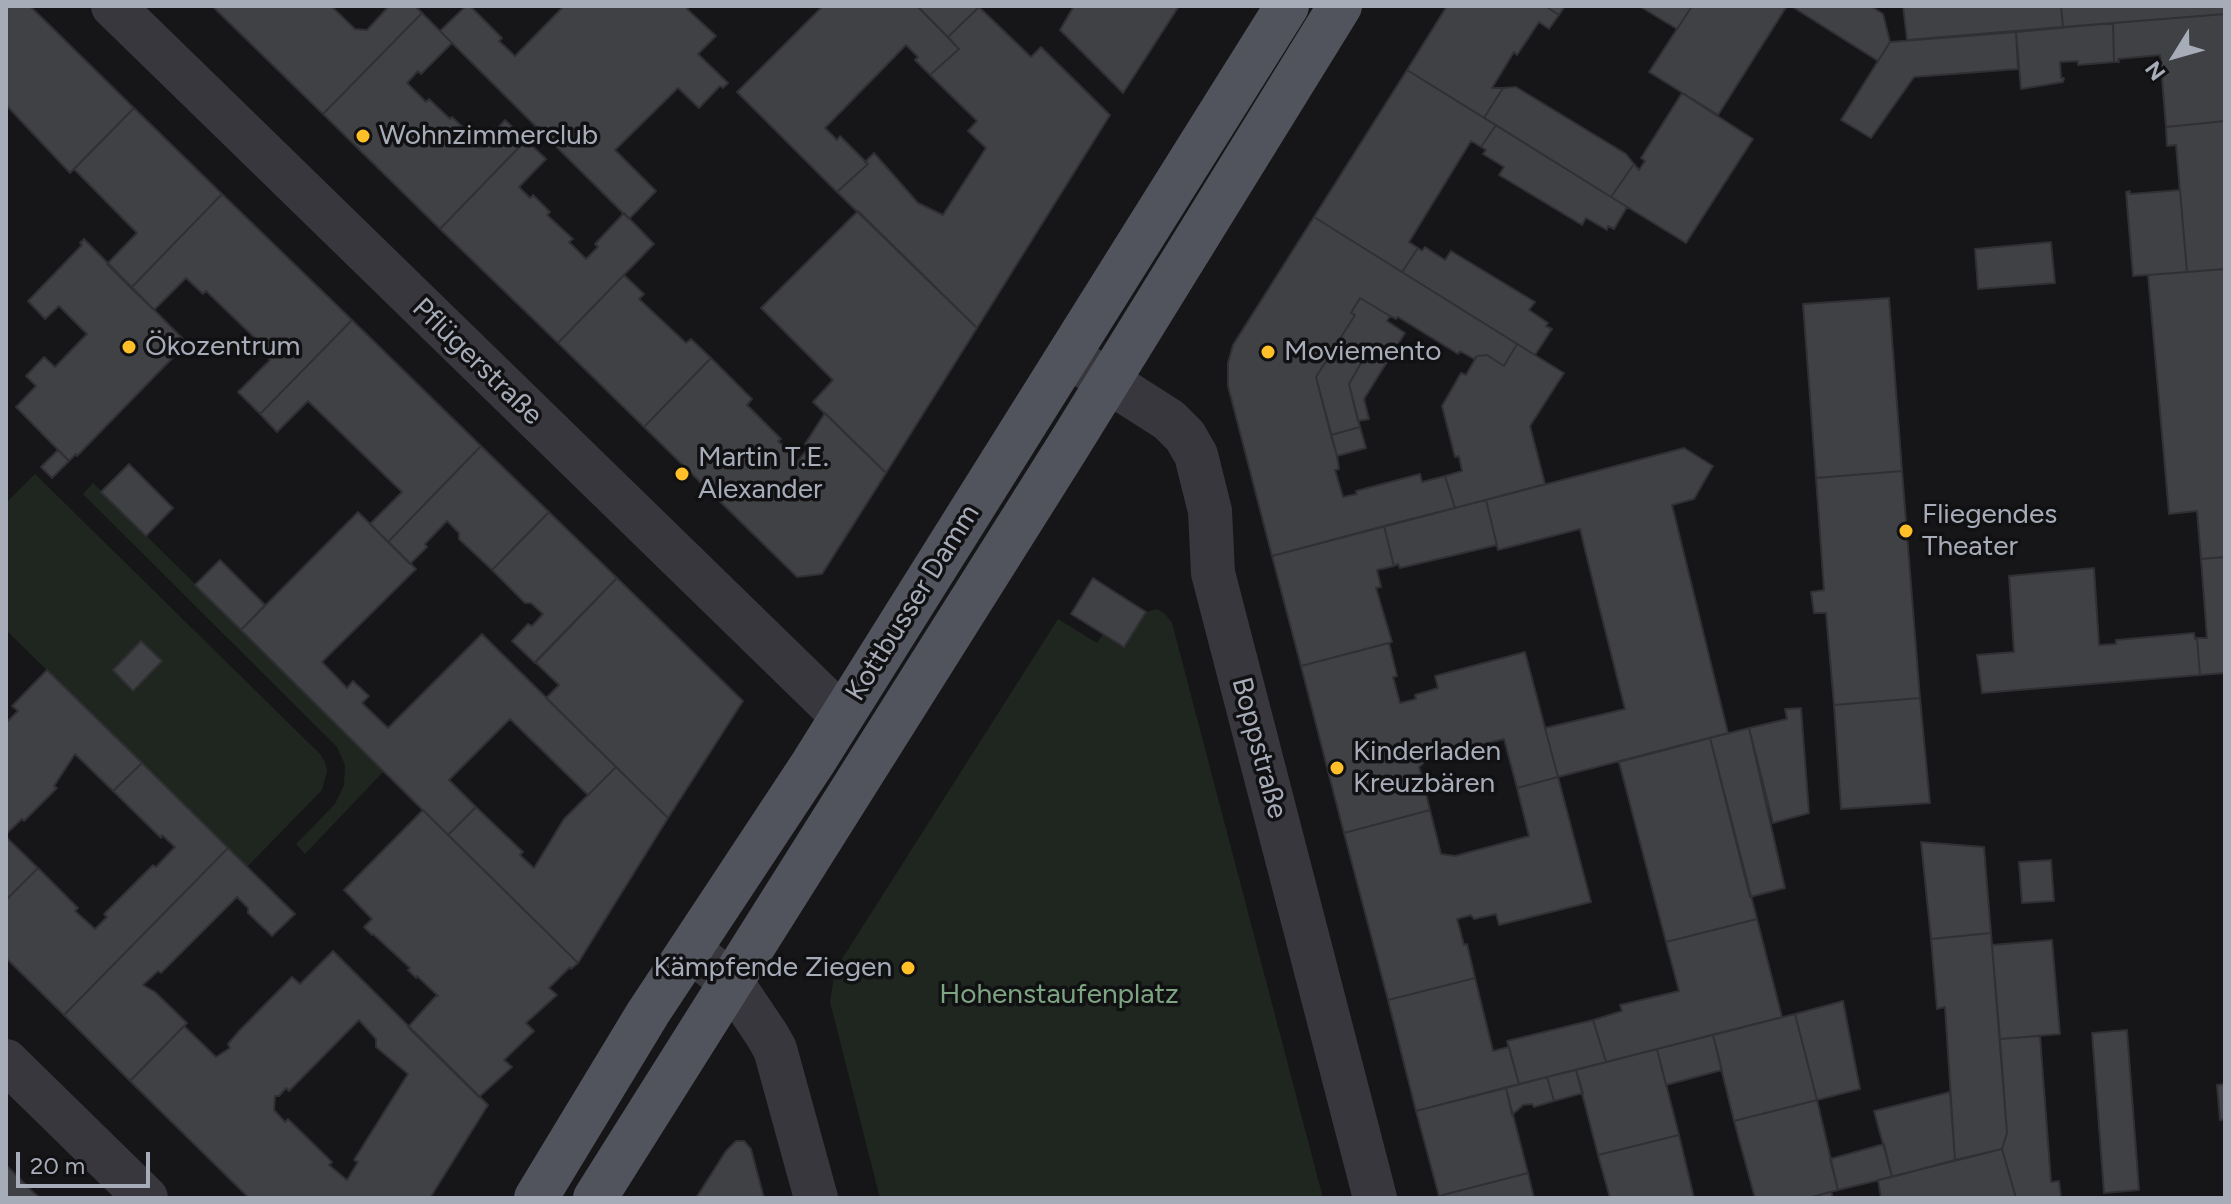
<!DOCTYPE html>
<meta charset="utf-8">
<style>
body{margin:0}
#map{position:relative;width:2231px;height:1204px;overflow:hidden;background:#161618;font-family:Figtree,sans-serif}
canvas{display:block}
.frame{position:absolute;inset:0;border:8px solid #a7acb9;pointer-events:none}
.north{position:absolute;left:2135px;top:16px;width:80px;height:80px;-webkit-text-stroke:6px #111113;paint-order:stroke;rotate:233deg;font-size:22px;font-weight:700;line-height:32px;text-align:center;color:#a7acb9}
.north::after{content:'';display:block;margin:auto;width:28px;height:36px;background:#a7acb9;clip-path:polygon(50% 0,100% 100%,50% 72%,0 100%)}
.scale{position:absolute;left:16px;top:1152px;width:134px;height:36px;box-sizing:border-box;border:4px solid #a7acb9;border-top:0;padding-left:10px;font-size:24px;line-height:28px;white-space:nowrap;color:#a7acb9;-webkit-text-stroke:6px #111113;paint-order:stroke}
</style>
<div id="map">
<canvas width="2231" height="1204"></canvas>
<div class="frame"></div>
<div class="north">N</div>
<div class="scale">20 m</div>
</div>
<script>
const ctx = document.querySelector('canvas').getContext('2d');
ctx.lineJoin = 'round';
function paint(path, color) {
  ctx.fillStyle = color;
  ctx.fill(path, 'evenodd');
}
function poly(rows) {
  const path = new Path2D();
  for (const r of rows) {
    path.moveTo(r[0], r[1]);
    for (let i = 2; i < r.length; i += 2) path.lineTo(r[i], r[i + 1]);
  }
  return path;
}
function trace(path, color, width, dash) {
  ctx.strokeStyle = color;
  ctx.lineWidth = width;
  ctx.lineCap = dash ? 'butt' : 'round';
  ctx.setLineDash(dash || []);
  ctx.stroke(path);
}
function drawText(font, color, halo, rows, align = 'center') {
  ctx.font = font + ' Figtree,sans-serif';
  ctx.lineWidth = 7;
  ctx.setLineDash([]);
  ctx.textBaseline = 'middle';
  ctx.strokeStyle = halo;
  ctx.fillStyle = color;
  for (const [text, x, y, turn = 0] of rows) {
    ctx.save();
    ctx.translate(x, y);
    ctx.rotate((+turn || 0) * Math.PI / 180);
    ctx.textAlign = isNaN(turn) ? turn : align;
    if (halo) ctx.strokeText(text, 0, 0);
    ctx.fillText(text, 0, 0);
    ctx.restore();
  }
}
const green = poly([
 [35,474,320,754,325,762,327,771,322,790,247,867,6,630,6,503],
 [93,483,384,771,305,854,296,844,335,804,344,785,345,765,337,747,83,494],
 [1157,609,1165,614,1172,623,1323,1198,880,1198,830,1002,835,970,1058,619,1097,643,1103,634,1124,647,1146,612]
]);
const building = poly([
 [6,6,30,6,134,108,70,173,6,105,6,6],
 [212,6,331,6,355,29,367,30,389,6,415,6,422,13,323,114,212,6],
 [466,6,470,6,502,38,499,41,515,56,564,6,690,6,687,9,716,36,698,54,728,83,723,88,720,86,699,108,678,88,615,150,656,191,629,219,440,31,466,6],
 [823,6,917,6,959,49,930,75,915,60,918,57,906,45,825,128,837,140,840,136,868,164,837,192,737,92,823,6],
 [917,6,978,6,979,7,948,37,917,6],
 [1074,6,1179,6,1123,93,1060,30,1074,6],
 [1447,6,1545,6,1559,15,1549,29,1539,22,1517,55,1514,52,1492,88,1503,88,1484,118,1407,70,1447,6],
 [1545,6,1565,6,1559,15,1545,6],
 [1639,6,1692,6,1677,29,1639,6],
 [1692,6,1787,6,1718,115,1649,72,1692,6],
 [1791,6,1871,6,1883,14,1890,42,1878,61,1791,6],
 [1903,6,2061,6,2063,27,1907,40,1903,6],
 [2061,6,2225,6,2225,14,2063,27,2061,6],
 [979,7,1031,57,1041,47,1110,115,977,328,837,192,868,164,865,162,874,153,918,203,943,215,986,148,968,131,977,121,930,75,959,49,948,37,979,7],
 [422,13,452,43,421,74,418,71,407,83,426,102,429,99,450,119,452,117,468,132,465,135,480,148,505,120,526,140,440,229,323,114,422,13],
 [2225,14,2225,121,2166,127,2160,55,2118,59,2119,62,2114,62,2113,23,2225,14],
 [2113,23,2114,62,2078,65,2078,61,2060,62,2061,78,2064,78,2063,82,2021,89,2016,32,2113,23],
 [2016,32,2018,69,1914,77,1871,138,1841,120,1890,42,2016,32],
 [1407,70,1496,125,1481,147,1471,141,1409,242,1418,248,1402,272,1314,217,1407,70],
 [1516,87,1626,154,1634,164,1611,197,1484,118,1503,88,1516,87],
 [1682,93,1753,139,1686,243,1611,197,1634,164,1639,170,1645,161,1641,158,1682,93],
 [134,108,222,194,131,288,107,264,137,233,74,169,134,108],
 [2225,121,2225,269,2187,272,2176,145,2167,146,2166,127,2225,121],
 [1496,125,1627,207,1614,229,1608,226,1607,230,1586,218,1582,225,1499,175,1504,167,1483,154,1486,150,1481,147,1496,125],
 [526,140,546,159,519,187,530,198,533,195,550,212,547,215,573,239,569,242,586,259,598,247,595,244,624,213,654,244,558,343,440,229,526,140],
 [2180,190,2187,272,2133,276,2126,192,2130,191,2130,194,2180,190],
 [222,194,352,320,260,414,238,392,270,360,252,342,256,339,206,291,203,294,186,278,154,310,131,288,222,194],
 [858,211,977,328,886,473,813,402,833,380,761,308,858,211],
 [1314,217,1517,344,1504,366,1487,355,1477,356,1474,359,1460,351,1458,354,1398,317,1396,319,1390,316,1360,298,1351,313,1355,315,1316,377,1337,456,1339,469,1335,470,1343,497,1357,494,1356,491,1420,474,1422,482,1445,476,1455,508,1272,556,1228,386,1228,363,1233,345,1314,217],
 [84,239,187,343,77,456,76,454,69,461,16,407,36,386,26,376,44,357,55,367,87,334,59,306,45,319,28,301,82,245,80,243,84,239],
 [2051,242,2055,283,1978,289,1975,249,2051,242],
 [1425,247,1445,260,1451,251,1535,302,1529,310,1548,323,1546,326,1552,329,1535,355,1402,272,1418,248,1422,251,1425,247],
 [2225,269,2225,557,2201,559,2197,511,2169,514,2148,275,2225,269],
 [624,275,644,294,639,299,686,343,691,339,711,358,644,427,558,343,624,275],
 [1360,298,1390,316,1387,321,1405,333,1364,399,1369,419,1358,421,1349,384,1365,356,1338,342,1355,315,1351,313,1360,298],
 [1889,298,1902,471,1816,478,1803,304,1889,298],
 [352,320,481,446,388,542,370,524,402,492,308,401,277,432,260,414,352,320],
 [1338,342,1365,356,1349,384,1360,427,1331,435,1316,377,1338,342],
 [1517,344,1564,373,1530,426,1545,484,1455,508,1445,476,1462,471,1459,456,1455,457,1442,406,1461,373,1466,375,1477,356,1487,355,1504,366,1517,344],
 [711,358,752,399,747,405,781,439,778,441,798,461,809,447,805,444,825,413,886,473,822,574,797,577,644,427,711,358],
 [1360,427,1366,448,1337,456,1331,435,1360,427],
 [481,446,549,512,492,570,459,539,459,533,447,521,425,544,427,547,410,564,388,542,481,446],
 [1684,448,1713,466,1694,499,1672,505,1728,733,1558,777,1545,728,1625,709,1589,566,1580,529,1498,550,1486,500,1684,448],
 [58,450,69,461,52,478,41,467,58,450],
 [129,464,173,508,146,536,101,492,129,464],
 [1902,471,1920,698,1834,705,1826,613,1814,613,1811,592,1824,590,1816,478,1902,471],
 [1486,500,1497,545,1400,568,1398,564,1394,566,1384,526,1486,500],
 [358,512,416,569,322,662,347,688,353,681,369,696,362,703,388,728,482,634,616,767,588,795,510,719,449,780,476,807,448,835,241,630,358,512],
 [549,512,617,578,535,663,512,641,528,624,532,626,543,614,531,603,525,603,492,570,549,512],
 [1384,526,1394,566,1377,570,1381,587,1376,588,1392,642,1301,666,1272,556,1384,526],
 [2225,557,2225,673,2200,675,2197,638,2207,638,2201,559,2225,557],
 [220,560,265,605,241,630,195,585,220,560],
 [2094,568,2099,645,2116,644,2116,640,2194,633,2195,639,2197,638,2200,675,1982,693,1977,655,2014,652,2009,576,2094,568],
 [617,578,743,701,668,818,546,698,559,685,535,662,617,578],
 [1093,578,1146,612,1124,647,1071,614,1093,578],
 [141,641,162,661,133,691,113,670,141,641],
 [1389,643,1397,676,1393,677,1400,703,1416,699,1415,695,1438,688,1435,676,1525,652,1558,777,1517,788,1504,739,1428,759,1419,767,1430,810,1344,833,1301,666,1389,643],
 [47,670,142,763,113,791,75,754,54,786,57,788,24,821,22,819,6,834,6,723,18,711,12,706,47,670],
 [1920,698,1930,803,1841,809,1834,705,1920,698],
 [1801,708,1809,813,1773,823,1749,728,1787,719,1785,709,1801,708],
 [1749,728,1785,888,1750,897,1710,738,1749,728],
 [1710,738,1757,919,1666,942,1619,762,1710,738],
 [142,763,228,848,64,1015,6,958,6,900,38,868,78,908,75,911,95,929,107,917,104,914,153,865,156,867,175,847,162,835,161,838,113,791,142,763],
 [616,767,668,818,578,963,448,835,476,807,523,852,520,855,534,868,564,819,616,767],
 [1558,777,1591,902,1499,925,1496,914,1474,919,1471,915,1457,919,1464,945,1467,944,1475,978,1388,1000,1344,833,1430,810,1441,854,1455,856,1529,836,1517,788,1558,777],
 [423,810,578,963,571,969,570,967,549,988,557,995,526,1023,534,1031,504,1060,512,1067,479,1097,408,1027,435,997,438,996,417,976,416,978,408,970,410,968,373,934,372,935,364,927,372,919,344,890,423,810],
 [6,837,38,868,6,900,6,837],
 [1921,842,1984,847,1991,933,1931,939,1921,842],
 [228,848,295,914,272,936,248,913,248,908,237,897,161,973,158,971,143,985,155,992,187,1023,130,1081,64,1015,228,848],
 [2051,860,2054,901,2022,903,2019,862,2051,860],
 [1757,919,1782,1017,1606,1062,1593,1020,1622,1011,1620,1005,1679,991,1666,942,1757,919],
 [1991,933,2007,1133,2002,1149,1955,1160,1945,1007,1937,1009,1931,939,1991,933],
 [2052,940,2060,1034,2000,1039,1992,945,2052,940],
 [333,951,488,1105,430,1198,249,1198,130,1081,184,1026,216,1057,230,1048,228,1044,239,1031,292,977,300,984,333,951],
 [359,1020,376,1039,376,1047,408,1074,354,1160,358,1162,347,1180,329,1165,332,1162,288,1119,285,1122,274,1110,275,1096,279,1096,286,1088,289,1091,359,1020],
 [1475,978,1493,1051,1509,1047,1519,1084,1416,1111,1388,1000,1475,978],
 [1843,1001,1860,1089,1817,1100,1795,1014,1843,1001],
 [1795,1014,1817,1100,1734,1121,1713,1035,1795,1014],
 [1593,1020,1606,1062,1519,1084,1507,1041,1593,1020],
 [2127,1030,2139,1190,2104,1193,2092,1033,2127,1030],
 [1713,1035,1722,1070,1666,1085,1657,1049,1713,1035],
 [2040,1036,2051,1182,2059,1181,2061,1198,2016,1198,2002,1149,2007,1133,2000,1039,2040,1036],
 [1657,1049,1679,1135,1598,1155,1576,1070,1657,1049],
 [1576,1070,1583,1093,1554,1101,1547,1077,1576,1070],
 [1547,1077,1554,1101,1534,1107,1532,1104,1523,1105,1512,1115,1506,1088,1547,1077],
 [2225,1084,2225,1119,2220,1120,2217,1085,2225,1084],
 [1506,1088,1528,1173,1439,1196,1416,1111,1506,1088],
 [1950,1092,1955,1160,1892,1177,1874,1111,1950,1092],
 [1817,1100,1838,1190,1808,1198,1755,1198,1734,1121,1817,1100],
 [1679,1135,1694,1198,1610,1198,1598,1155,1679,1135],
 [736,1141,744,1141,751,1149,764,1198,696,1198,726,1151,736,1141],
 [1884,1144,1892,1177,1838,1190,1830,1159,1884,1144],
 [2002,1149,2016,1198,1881,1198,1878,1180,2002,1149],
 [6,1165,32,1191,40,1198,6,1198,6,1165],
 [1528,1173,1534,1198,1440,1198,1439,1196,1528,1173],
 [1831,1192,1833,1198,1808,1198,1831,1192]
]);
const minor = poly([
 [113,6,842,716],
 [1075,360,1169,420,1185,436,1196,455,1210,511,1213,573,1375,1198],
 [690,950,732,983,767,1035,775,1049,816,1198],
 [6,1061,146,1198]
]);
const major = poly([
 [536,1198,648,1013,813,763,1287,6],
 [595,1198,1067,448,1340,6]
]);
const markers = [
 [363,136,8,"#febf28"],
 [129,347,8,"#febf28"],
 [1268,352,8,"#febf28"],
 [682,474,8,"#febf28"],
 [1906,531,8,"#febf28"],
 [1337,768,8,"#febf28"],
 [908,968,8,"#febf28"]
];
const poiNames = [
 ["Wohnzimmerclub",379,136],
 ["Ökozentrum",145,347],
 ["Moviemento",1284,352],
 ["Martin T.E.",698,458],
 ["Alexander",698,490],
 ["Fliegendes",1922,515],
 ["Theater",1922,547],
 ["Kinderladen",1353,752],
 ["Kreuzbären",1353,784],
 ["Kämpfende Ziegen",892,968,"right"]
];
const streetNames = [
 ["Pflügerstraße",477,362,44],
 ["Kottbusser Damm",913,603,-58],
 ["Boppstraße",1259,748,75]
];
const parkNames = [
 ["Hohenstaufenplatz",1059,995]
];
paint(green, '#1e261f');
paint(building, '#404145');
trace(building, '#303034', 2);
trace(minor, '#37373d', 44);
trace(major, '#52545d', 44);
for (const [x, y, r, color] of markers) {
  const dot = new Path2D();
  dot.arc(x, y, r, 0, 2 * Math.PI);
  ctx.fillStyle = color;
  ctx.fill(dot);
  trace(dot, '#111113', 3);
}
drawText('28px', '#a7acb9', '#111113', poiNames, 'left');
drawText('28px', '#a7acb9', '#111113', streetNames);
drawText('28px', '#7da581', '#111113', parkNames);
</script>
